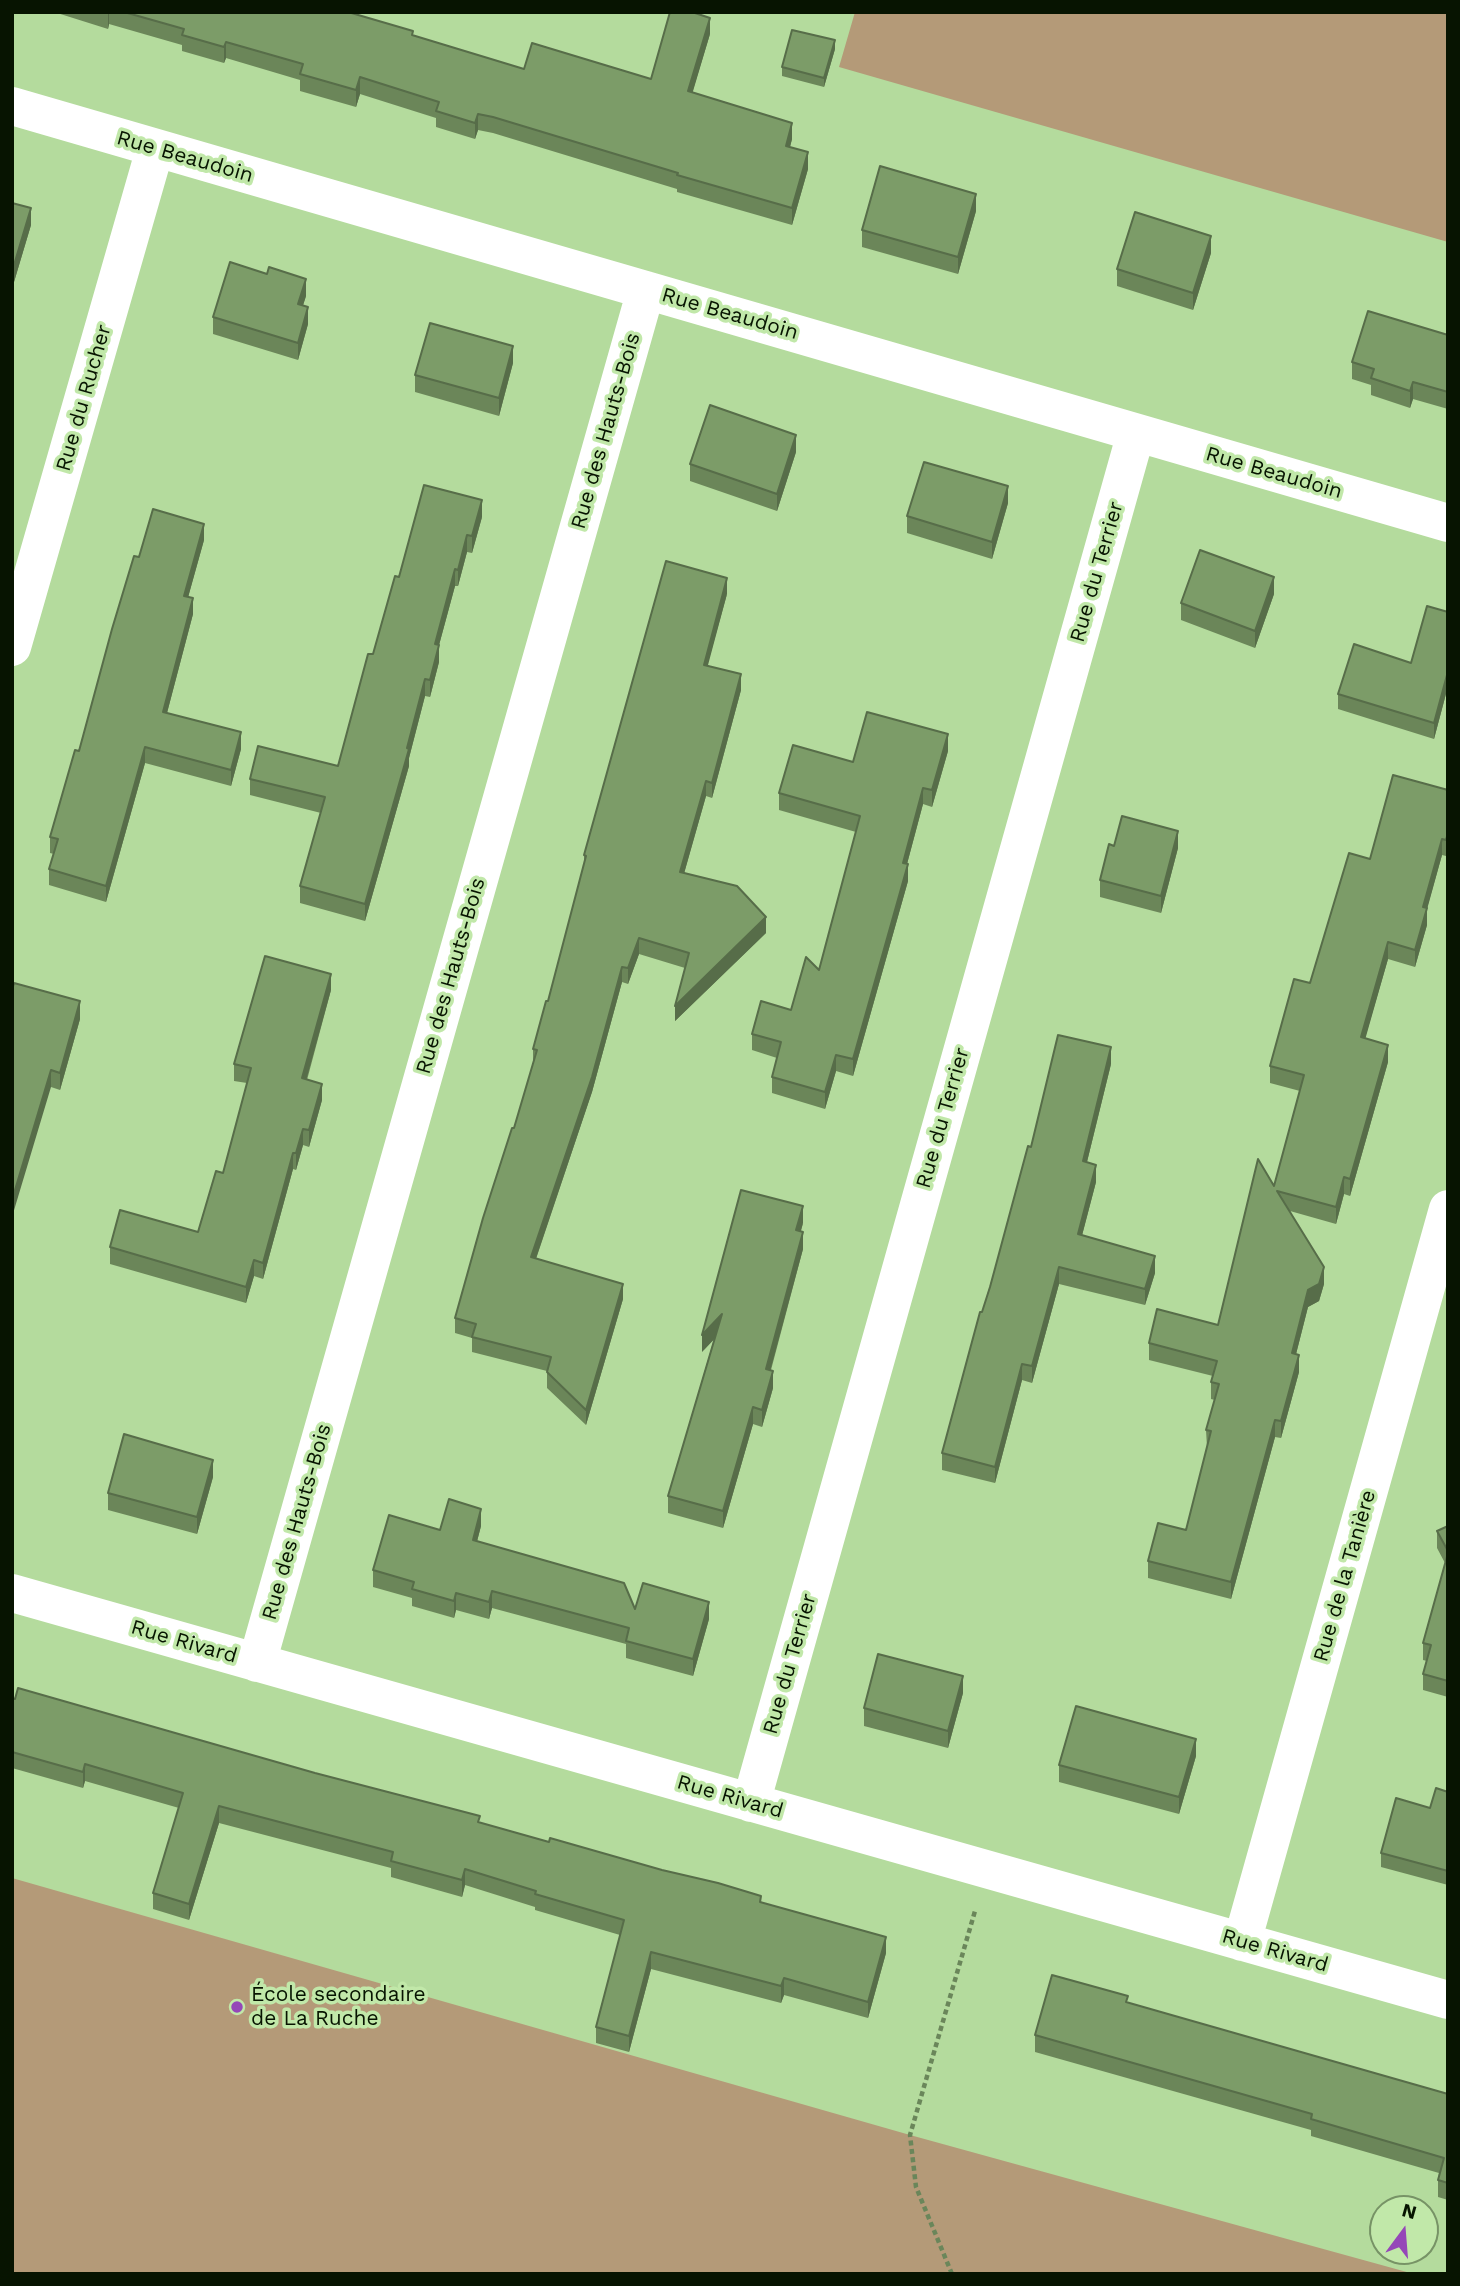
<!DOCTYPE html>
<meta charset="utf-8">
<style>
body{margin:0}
#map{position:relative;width:1460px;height:2286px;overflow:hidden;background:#b4db9d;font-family:"Work Sans",sans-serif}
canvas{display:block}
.frame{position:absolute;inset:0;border:14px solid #071401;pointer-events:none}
.north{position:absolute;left:1369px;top:2195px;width:70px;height:70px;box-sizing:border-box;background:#c1e8a9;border:2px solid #779366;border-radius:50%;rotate:16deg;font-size:19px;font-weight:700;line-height:28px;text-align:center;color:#071401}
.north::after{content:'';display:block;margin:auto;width:24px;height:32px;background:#9547b8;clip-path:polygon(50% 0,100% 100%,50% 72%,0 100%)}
</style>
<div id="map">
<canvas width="1460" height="2286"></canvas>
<div class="frame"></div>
<div class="north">N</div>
</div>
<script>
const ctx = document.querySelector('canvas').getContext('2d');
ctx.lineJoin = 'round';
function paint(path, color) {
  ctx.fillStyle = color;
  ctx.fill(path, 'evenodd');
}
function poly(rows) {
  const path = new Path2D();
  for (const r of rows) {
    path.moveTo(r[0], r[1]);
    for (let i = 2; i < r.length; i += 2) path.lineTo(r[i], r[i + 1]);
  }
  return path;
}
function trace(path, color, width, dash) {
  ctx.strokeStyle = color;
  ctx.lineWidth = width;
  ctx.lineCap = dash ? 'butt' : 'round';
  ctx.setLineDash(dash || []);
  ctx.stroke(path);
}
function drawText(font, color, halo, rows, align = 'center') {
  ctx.font = font + ' "Work Sans",sans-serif';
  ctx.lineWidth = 7;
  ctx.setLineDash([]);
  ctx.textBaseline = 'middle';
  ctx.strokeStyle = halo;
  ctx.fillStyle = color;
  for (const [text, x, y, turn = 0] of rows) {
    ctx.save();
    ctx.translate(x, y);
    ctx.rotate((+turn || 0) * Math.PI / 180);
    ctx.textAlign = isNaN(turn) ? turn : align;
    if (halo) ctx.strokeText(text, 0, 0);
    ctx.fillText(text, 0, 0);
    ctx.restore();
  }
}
const green = poly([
 [855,12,1448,12,1448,242,839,67],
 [12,1878,910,2135,1414,2274,12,2274]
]);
const path = poly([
 [952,2274,916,2187,910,2135,975,1911]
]);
const street = poly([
 [12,106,1448,523],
 [12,647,155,149],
 [12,1593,1448,2000],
 [257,1663,646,290],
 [751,1803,1136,433],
 [1242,1942,1448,1209]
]);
const wall = poly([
 [54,12,348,12,413,36,524,69,651,79,710,34,692,93,792,139,790,147,808,169,792,225,677,192,677,189,493,133,478,130,475,139,436,127,436,118,360,94,356,107,300,91,300,80,226,58,224,63,182,51,182,45,109,24,108,29],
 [835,49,824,87,782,76,782,67],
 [12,203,31,225,14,282,12,281],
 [976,211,958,274,862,247,862,230],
 [1211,253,1193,310,1117,286,1117,269],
 [306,296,303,305,308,324,298,360,213,334,213,317],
 [1448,335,1448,409,1413,399,1410,408,1371,395,1371,385,1352,379,1352,362],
 [513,363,499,416,415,392,415,375],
 [796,452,777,511,690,481,690,464],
 [1008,503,992,559,907,533,907,516],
 [482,517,472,553,467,552,458,586,455,586,439,645,439,662,430,697,425,696,409,758,409,766,365,921,300,903,300,886,321,813,250,795,250,779,338,766,373,654,399,577],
 [204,540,188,597,193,614,167,713,241,749,231,786,145,763,106,902,49,885,49,869,54,854,50,853,50,837,79,751,139,557],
 [727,594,707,666,741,690,712,798,706,796,684,873,766,933,675,1021,685,968,639,954,628,984,622,982,592,1092,536,1259,623,1299,586,1425,547,1388,547,1371,472,1352,472,1338,455,1333,455,1318,514,1128,533,1064,533,1049,548,1001,584,864,584,855],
 [1274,594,1255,648,1181,620,1181,603],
 [1448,612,1448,691,1447,690,1434,739,1338,709,1338,694,1411,663],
 [948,751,932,807,923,804,907,864,908,881,853,1076,836,1071,825,1109,772,1093,772,1077,777,1058,752,1050,752,1034,791,1010,819,970,856,832,779,810,779,793],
 [1448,790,1448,850,1446,856,1442,855,1427,908,1427,925,1415,967,1388,959,1365,1038,1388,1062,1350,1196,1344,1194,1336,1224,1290,1211,1324,1284,1319,1301,1308,1307,1296,1354,1299,1372,1281,1438,1275,1437,1231,1599,1148,1578,1148,1561,1186,1530,1207,1447,1206,1430,1215,1400,1211,1399,1211,1382,1213,1376,1149,1360,1149,1343,1218,1325,1274,1186,1300,1091,1270,1083,1270,1066,1370,859],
 [1114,846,1178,848,1161,913,1100,897,1100,880],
 [14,983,80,1019,60,1090,51,1087],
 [331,990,307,1080,322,1100,309,1147,303,1145,296,1170,293,1169,263,1279,254,1276,246,1303,110,1264,110,1247,198,1232,223,1173,247,1083,234,1081,234,1064],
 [1111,1064,1087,1162,1096,1182,1082,1235,1155,1273,1145,1305,1059,1284,1032,1383,1022,1380,995,1483,942,1470,942,1453,982,1312,1031,1147],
 [803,1223,801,1231,803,1249,771,1370,773,1388,762,1427,753,1424,723,1528,668,1513,668,1496,714,1339,702,1352],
 [213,1477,197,1534,108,1510,108,1493],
 [481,1526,477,1541,635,1609,709,1619,693,1676,626,1658,626,1644,492,1608,489,1619,456,1610,454,1618,412,1606,412,1598,373,1587,373,1570,440,1530],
 [1448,1526,1448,1697,1423,1690,1423,1674,1427,1661,1423,1660,1423,1643,1445,1563,1437,1548,1437,1531],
 [963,1693,948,1748,864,1726,864,1708],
 [12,1698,480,1823,761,1902,886,1953,868,2018,784,1995,781,2003,651,1969,629,2052,596,2043,596,2027,620,1935,535,1910,535,1907,465,1885,462,1897,391,1877,391,1868,219,1823,189,1920,153,1909,153,1893,179,1808,85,1781,83,1788,12,1768],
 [1196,1756,1179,1814,1059,1782,1059,1765],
 [1448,1792,1448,1885,1381,1867,1381,1853],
 [1128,2003,1448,2094,1448,2200,1438,2197,1438,2180,1439,2173,1311,2136,1311,2130,1035,2052,1035,2035]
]);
const shadedWall = poly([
 [108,12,109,12,109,24,108,29],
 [710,18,710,34,688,108,688,91],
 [835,40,835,49,824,87,824,78],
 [226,42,226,58,224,63,224,47],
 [360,77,360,94,356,107,356,90],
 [478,114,478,130,475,139,475,123],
 [792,123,792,139,786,162,786,146],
 [808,152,808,169,792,225,792,208],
 [976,194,976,211,958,274,958,257],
 [31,208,31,225,14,282,14,265],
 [1211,236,1211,253,1193,310,1193,293],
 [306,279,306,296,298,321,298,304],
 [308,307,308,324,298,360,298,343],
 [513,346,513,363,499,416,499,398],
 [1413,382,1413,399,1410,408,1410,391],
 [796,435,796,452,777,511,777,494],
 [1008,486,1008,503,992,559,992,542],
 [482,500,482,517,472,553,472,536],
 [204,524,204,540,184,612,184,596],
 [467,535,467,552,458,586,458,570],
 [455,569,455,586,435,660,435,644],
 [1274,577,1274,594,1255,648,1255,631],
 [727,578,727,594,704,680,704,665],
 [193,598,193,614,163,728,163,712],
 [439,645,439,662,430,697,430,680],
 [741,674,741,690,712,798,712,783],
 [1447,675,1447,690,1434,739,1434,723],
 [425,679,425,696,409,758,409,766,365,921,365,904],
 [241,732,241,749,231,786,231,770],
 [948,734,948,751,932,807,932,790],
 [145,747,145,763,106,902,106,886],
 [706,781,706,796,680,888,680,872],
 [923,788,923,804,903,879,903,863],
 [1178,831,1178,848,1161,913,1161,896],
 [1448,833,1448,850,1446,856,1446,840],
 [1442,839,1442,855,1423,924,1423,907],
 [908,864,908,881,853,1076,853,1059],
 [1427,908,1427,925,1415,967,1415,950],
 [766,917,766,933,675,1021,675,1006],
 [639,938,639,954,628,984,628,968],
 [1388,942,1388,959,1361,1054,1361,1037],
 [622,967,622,982,592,1092,531,1273,531,1257],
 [331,974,331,990,302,1095,302,1078],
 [80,1001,80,1019,60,1090,60,1073],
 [1388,1045,1388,1062,1350,1196,1350,1179],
 [1111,1047,1111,1064,1083,1178,1083,1161],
 [836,1055,836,1071,825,1109,825,1092],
 [51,1070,51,1087,12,1217,12,1200],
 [322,1084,322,1100,309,1147,309,1130],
 [303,1129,303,1145,296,1170,296,1153],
 [293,1153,293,1169,263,1279,263,1263],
 [1096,1165,1096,1182,1078,1251,1078,1234],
 [1344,1177,1344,1194,1336,1224,1336,1207],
 [803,1206,803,1223,796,1247,796,1230],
 [803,1232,803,1249,766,1386,766,1369],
 [1155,1256,1155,1273,1145,1305,1145,1289],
 [254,1260,254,1276,246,1303,246,1287],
 [1059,1267,1059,1284,1032,1383,1032,1366],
 [1324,1267,1324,1284,1319,1301,1308,1307,1292,1370,1292,1353,1308,1290],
 [623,1284,623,1299,586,1425,586,1410],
 [722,1314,722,1331,702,1352,702,1335],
 [1299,1355,1299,1372,1281,1438,1281,1421],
 [1022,1364,1022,1380,995,1483,995,1467],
 [773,1371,773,1388,762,1427,762,1410],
 [753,1407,753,1424,723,1528,723,1511],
 [1275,1420,1275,1437,1231,1599,1231,1582],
 [213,1460,213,1477,197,1534,197,1517],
 [481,1509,481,1526,473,1557,473,1540],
 [492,1591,492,1608,489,1619,489,1602],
 [456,1593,456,1610,454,1618,454,1601],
 [709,1602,709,1619,693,1676,693,1659],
 [963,1676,963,1693,948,1748,948,1731],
 [1196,1739,1196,1756,1179,1814,1179,1797],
 [85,1764,85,1781,83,1788,83,1772],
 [219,1806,219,1823,189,1920,189,1904],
 [465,1869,465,1885,462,1897,462,1880],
 [886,1937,886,1953,868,2018,868,2002],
 [651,1952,651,1969,629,2052,629,2036],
 [784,1978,784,1995,781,2003,781,1986]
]);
const building = poly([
 [124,12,348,12,413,31,412,35,524,69,532,43,651,79,670,12,692,12,710,18,688,91,792,123,786,146,808,152,792,208,677,175,678,173,493,117,478,114,475,123,436,111,439,102,360,77,356,90,300,74,303,64,226,42,224,47,182,35,184,29,124,12],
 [792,30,835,40,824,78,782,67,792,30],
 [880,166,976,194,958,257,862,230,880,166],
 [12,203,31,208,14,265,12,264,12,203],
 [1135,212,1211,236,1193,293,1117,269,1135,212],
 [230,262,267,274,269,267,306,279,298,304,308,307,298,343,213,317,230,262],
 [1368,311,1448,335,1448,392,1413,382,1410,391,1371,378,1374,369,1352,362,1368,311],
 [430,323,513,346,499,398,415,375,430,323],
 [710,405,796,435,777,494,690,464,710,405],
 [924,462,1008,486,992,542,907,516,924,462],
 [424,485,482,500,472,536,467,535,458,570,455,569,435,644,439,645,430,680,425,679,407,748,409,749,365,904,300,886,325,797,250,779,258,746,338,766,368,654,373,654,395,576,399,577,424,485],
 [153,509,204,524,184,596,193,598,163,712,241,732,231,770,145,747,106,886,49,869,58,839,50,837,75,750,79,751,112,629,134,556,139,557,153,509],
 [1200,550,1274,577,1255,631,1181,603,1200,550],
 [666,561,727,578,704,665,741,674,712,783,706,781,680,872,737,886,766,917,675,1006,689,953,639,938,628,968,622,967,592,1077,531,1257,623,1284,586,1410,547,1372,551,1357,472,1337,476,1324,455,1318,483,1218,512,1128,514,1128,537,1050,533,1049,546,1001,548,1001,586,856,584,855,666,561],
 [1427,606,1448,612,1448,676,1447,675,1434,723,1338,694,1354,644,1411,663,1427,606],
 [867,712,948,734,932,790,923,788,903,863,908,864,853,1059,836,1055,825,1092,772,1077,781,1042,752,1034,761,1001,791,1010,806,957,819,970,860,816,779,793,793,745,853,762,867,712],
 [1393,775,1448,790,1448,833,1446,840,1442,839,1423,907,1427,908,1415,950,1388,942,1361,1037,1388,1045,1350,1179,1344,1177,1336,1207,1277,1191,1324,1267,1319,1284,1308,1290,1292,1353,1299,1355,1281,1421,1275,1420,1231,1582,1148,1561,1158,1523,1186,1530,1211,1431,1206,1430,1219,1384,1211,1382,1217,1361,1149,1343,1157,1309,1218,1325,1258,1159,1274,1186,1304,1075,1270,1066,1294,979,1310,983,1349,853,1370,859,1393,775],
 [1122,816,1178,831,1161,896,1100,880,1109,844,1114,846,1122,816],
 [265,956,331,974,302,1078,322,1084,309,1130,303,1129,296,1153,293,1153,263,1263,254,1260,246,1287,110,1247,120,1210,198,1232,216,1171,223,1173,251,1068,234,1064,265,956],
 [14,983,80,1001,60,1073,51,1070,12,1200,12,990,14,983],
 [1058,1035,1111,1047,1083,1161,1096,1165,1078,1234,1155,1256,1145,1289,1059,1267,1032,1366,1022,1364,995,1467,942,1453,980,1312,982,1312,990,1287,1028,1146,1031,1147,1058,1035],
 [741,1190,803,1206,796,1230,803,1232,766,1369,773,1371,762,1410,753,1407,723,1511,668,1496,722,1314,702,1335,741,1190],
 [124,1434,213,1460,197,1517,108,1493,124,1434],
 [449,1499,481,1509,473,1540,624,1583,635,1609,643,1583,709,1602,693,1659,626,1641,629,1628,492,1591,489,1602,456,1593,454,1601,412,1589,414,1582,373,1570,389,1515,440,1530,449,1499],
 [1448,1526,1448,1551,1437,1531,1448,1526],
 [1448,1553,1448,1681,1423,1674,1431,1645,1423,1643,1448,1553],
 [878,1654,963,1676,948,1731,864,1708,878,1654],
 [18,1688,315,1773,480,1816,478,1822,549,1842,550,1838,662,1870,718,1883,761,1896,760,1902,886,1937,868,2002,784,1978,781,1986,651,1952,629,2036,596,2027,624,1920,535,1894,536,1891,465,1869,462,1880,391,1861,393,1852,219,1806,189,1904,153,1893,183,1793,85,1764,83,1772,12,1752,12,1698,15,1699,18,1688],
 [1076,1706,1196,1739,1179,1797,1059,1765,1076,1706],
 [1436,1788,1448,1792,1448,1871,1381,1853,1396,1798,1430,1808,1436,1788],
 [1052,1975,1128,1996,1126,2002,1448,2094,1448,2183,1438,2180,1444,2158,1311,2119,1312,2114,1035,2035,1052,1975]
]);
const markers = [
 [237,2007,7,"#9547b8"]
];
const streetNames = [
 ["Rue Beaudoin",185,157,16],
 ["Rue Beaudoin",730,314,16],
 ["Rue du Rucher",84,398,-74],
 ["Rue des Hauts-Bois",606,431,-74],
 ["Rue Beaudoin",1274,473,16],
 ["Rue du Terrier",1097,572,-74],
 ["Rue des Hauts-Bois",451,976,-74],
 ["Rue du Terrier",943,1118,-74],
 ["Rue des Hauts-Bois",297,1522,-74],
 ["Rue de la Tanière",1345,1576,-74],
 ["Rue Rivard",184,1642,16],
 ["Rue du Terrier",790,1664,-74],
 ["Rue Rivard",730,1797,16],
 ["Rue Rivard",1275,1951,16]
];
const poiNames = [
 ["École secondaire",251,1995],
 ["de La Ruche",251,2019]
];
paint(green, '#b49a78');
trace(path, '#6a865a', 4.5, [5, 3.5]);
trace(street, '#fff', 38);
paint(wall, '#6b8659');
paint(shadedWall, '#576d49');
paint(building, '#7c9c68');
trace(building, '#576d49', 2);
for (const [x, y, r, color] of markers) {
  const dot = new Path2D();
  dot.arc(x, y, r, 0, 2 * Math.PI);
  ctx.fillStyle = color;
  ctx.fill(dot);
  trace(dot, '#c1e8a9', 2.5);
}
drawText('21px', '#071401', '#c1e8a9', streetNames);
drawText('21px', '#071401', '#c1e8a9', poiNames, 'left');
</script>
